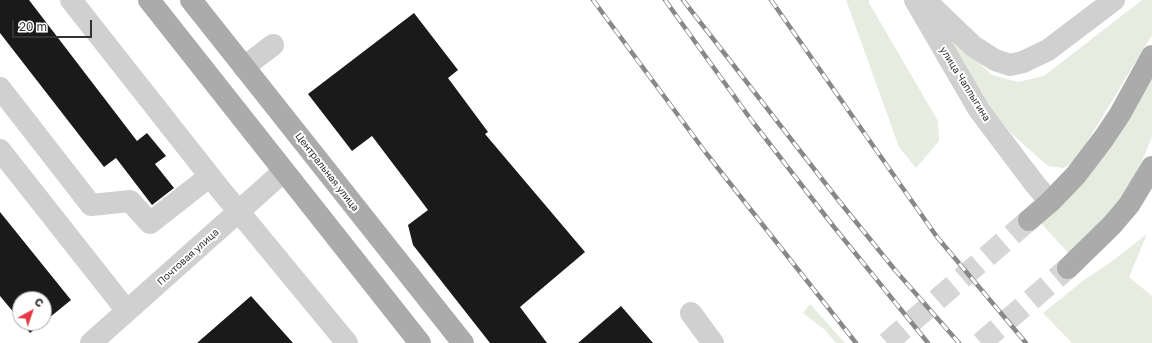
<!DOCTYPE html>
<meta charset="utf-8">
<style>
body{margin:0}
#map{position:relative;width:1152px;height:343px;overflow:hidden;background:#fff;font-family:"Golos Text",sans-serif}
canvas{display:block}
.north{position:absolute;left:12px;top:291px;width:40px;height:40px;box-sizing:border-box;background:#fff;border:1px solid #adadad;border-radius:50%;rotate:40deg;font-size:11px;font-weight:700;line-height:16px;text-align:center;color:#333}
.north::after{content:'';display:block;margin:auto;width:14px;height:18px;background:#e63946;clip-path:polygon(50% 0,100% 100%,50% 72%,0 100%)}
.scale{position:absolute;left:12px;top:20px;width:80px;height:18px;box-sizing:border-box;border:2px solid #333;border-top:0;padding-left:5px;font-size:12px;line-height:14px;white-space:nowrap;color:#333;-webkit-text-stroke:3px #fff;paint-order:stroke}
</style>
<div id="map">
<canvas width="1152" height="343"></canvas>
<div class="north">С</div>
<div class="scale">20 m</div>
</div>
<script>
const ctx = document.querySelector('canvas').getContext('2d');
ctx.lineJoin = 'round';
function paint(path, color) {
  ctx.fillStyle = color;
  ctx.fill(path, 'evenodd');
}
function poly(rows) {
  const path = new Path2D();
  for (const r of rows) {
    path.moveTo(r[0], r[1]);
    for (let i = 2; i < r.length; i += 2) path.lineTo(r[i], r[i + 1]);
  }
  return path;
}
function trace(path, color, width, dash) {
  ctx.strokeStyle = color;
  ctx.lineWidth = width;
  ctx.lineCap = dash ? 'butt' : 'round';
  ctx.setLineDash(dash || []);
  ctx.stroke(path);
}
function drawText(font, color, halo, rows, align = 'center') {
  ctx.font = font + ' "Golos Text",sans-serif';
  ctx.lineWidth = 4;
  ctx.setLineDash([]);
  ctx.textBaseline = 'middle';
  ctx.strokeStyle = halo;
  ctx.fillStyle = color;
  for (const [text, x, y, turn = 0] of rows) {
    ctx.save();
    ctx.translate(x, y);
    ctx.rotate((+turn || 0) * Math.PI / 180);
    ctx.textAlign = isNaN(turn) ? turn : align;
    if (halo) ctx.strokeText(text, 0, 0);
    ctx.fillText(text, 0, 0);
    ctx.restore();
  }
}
const green = poly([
 [846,0,869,0,869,3,938,121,939,141,916,168,899,147],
 [1142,0,1152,0,1152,35,1076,160,1064,168,1048,166,1013,135,991,110,933,20,992,75,1018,82,1044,76],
 [1152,79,1152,137,1139,168,1125,196,1070,255,1041,223],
 [1147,234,1129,277,1152,296,1152,343,1072,343,1043,313,1084,280,1111,262],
 [810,304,845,343,836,343,825,330,803,313]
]);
const building = poly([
 [0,0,29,0,137,141,147,133,166,156,155,164,174,188,152,205,116,158,104,167,0,33],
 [414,13,458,70,448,78,488,132,485,134,585,252,520,307,547,343,490,343,413,245,408,225,428,210,372,136,352,151,308,94],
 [0,212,71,300,44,322,44,299,20,299,20,320,0,296],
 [251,296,293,343,197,343],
 [621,306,653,343,578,343],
 [22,323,42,323,30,333]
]);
const majorTunnel = poly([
 [887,343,1029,220],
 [981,343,1068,268]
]);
const minor = poly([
 [71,0,220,189,347,343],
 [915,0,979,110,1034,183,1050,202],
 [925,0,973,46,995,60,1010,65,1023,62,1048,50,1114,0],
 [244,67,273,45],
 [0,88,91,205,130,201,150,223,210,176],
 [0,150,127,311],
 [691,313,713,343],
 [91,343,284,171]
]);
const major = poly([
 [149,0,420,343],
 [191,0,463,343],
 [1029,220,1050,202,1076,175,1104,138,1120,114,1152,56],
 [1068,268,1112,225,1129,205,1152,167]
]);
const rail = poly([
 [593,0,706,153,856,343],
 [665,0,752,121,834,227,928,343],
 [683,0,839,201,895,270,959,343],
 [771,0,937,237,1026,343]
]);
const streetNames = [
 ["улица Чаплыгина",965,84,58],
 ["Центральная улица",327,172,52],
 ["Почтовая улица",188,257,-42]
];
paint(green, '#e6ecdf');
paint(building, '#1a1a1a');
trace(majorTunnel, '#d6d6d6', 22, [22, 11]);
trace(minor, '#d0d0d0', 22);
trace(major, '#ababab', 22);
trace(rail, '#888', 4.5);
trace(rail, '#fff', 3, [9]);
drawText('10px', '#333', '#fff', streetNames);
</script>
